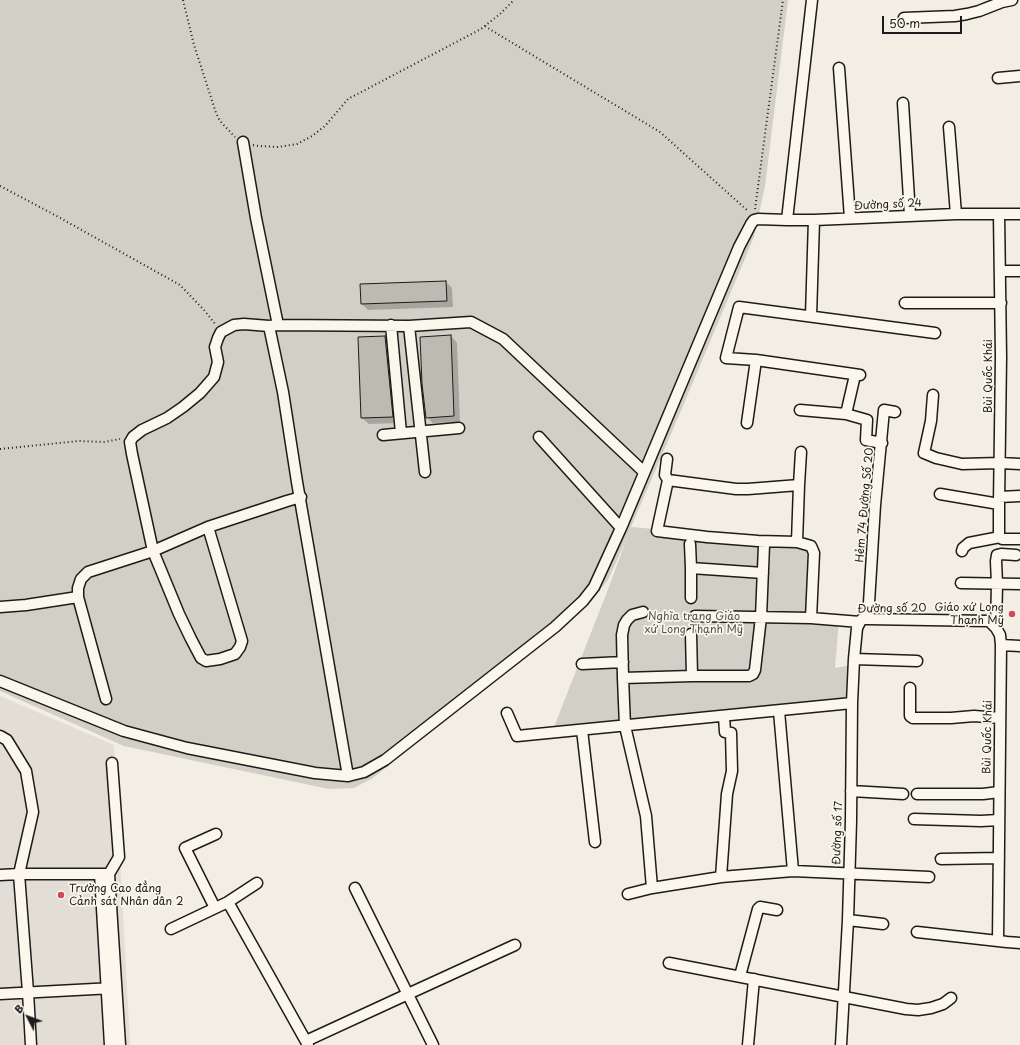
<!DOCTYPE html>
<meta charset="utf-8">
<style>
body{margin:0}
#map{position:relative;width:1020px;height:1045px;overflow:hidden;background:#f2eee4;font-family:"Playpen Sans",sans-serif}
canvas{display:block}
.north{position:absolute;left:8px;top:997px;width:40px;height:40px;-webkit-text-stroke:3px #fbf7ec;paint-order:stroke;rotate:312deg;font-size:11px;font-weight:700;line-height:16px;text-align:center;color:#1c1c1c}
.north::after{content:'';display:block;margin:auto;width:14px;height:18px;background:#1c1c1c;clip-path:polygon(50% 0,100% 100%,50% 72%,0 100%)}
.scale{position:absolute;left:882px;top:16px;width:80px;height:18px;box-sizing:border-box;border:2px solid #1c1c1c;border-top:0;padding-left:5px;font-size:12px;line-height:14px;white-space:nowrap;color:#1c1c1c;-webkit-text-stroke:3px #fbf7ec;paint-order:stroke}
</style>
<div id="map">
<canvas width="1020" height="1045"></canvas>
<div class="north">B</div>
<div class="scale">50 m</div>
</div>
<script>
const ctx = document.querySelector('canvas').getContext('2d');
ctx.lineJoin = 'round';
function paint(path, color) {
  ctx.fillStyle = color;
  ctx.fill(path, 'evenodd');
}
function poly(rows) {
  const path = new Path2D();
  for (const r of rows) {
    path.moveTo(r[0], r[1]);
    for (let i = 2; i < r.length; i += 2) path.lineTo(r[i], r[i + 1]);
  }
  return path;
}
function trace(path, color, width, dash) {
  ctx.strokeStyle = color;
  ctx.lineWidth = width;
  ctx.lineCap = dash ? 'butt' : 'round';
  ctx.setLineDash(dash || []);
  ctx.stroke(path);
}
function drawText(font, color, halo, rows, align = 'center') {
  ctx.font = font + ' "Playpen Sans",sans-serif';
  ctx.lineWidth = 3.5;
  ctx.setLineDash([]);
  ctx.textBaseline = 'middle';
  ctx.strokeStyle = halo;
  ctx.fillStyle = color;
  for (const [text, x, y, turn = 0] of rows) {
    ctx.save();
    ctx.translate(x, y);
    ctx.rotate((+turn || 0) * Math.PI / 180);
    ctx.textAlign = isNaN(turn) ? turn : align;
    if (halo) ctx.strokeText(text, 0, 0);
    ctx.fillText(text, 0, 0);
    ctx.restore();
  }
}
const built = poly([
 [0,696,114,745,130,1045,0,1045]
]);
const green = poly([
 [0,0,788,0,765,186,754,237,680,413,631,527,802,541,812,548,815,620,839,620,835,668,851,665,847,701,554,727,607,592,627,538,608,580,588,605,560,626,373,778,354,788,329,789,124,746,0,691]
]);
const shadow = poly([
 [446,282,452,288,453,307,368,310,362,304],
 [451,336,457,343,460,422,433,423,427,417],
 [385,337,391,343,398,423,369,424,362,418]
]);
const building = poly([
 [446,281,447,301,361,304,360,284,446,281],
 [451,335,454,416,426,418,422,384,420,337,451,335],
 [385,336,393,417,361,418,358,337,385,336]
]);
const path = poly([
 [183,0,194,45,216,113,220,121,235,137],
 [485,26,491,30,660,132,748,211],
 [253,145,259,146,278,147,297,144,312,136,325,126,348,99,481,29,500,14,514,0],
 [0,186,53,214,180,285,204,310,216,325],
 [755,209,783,0],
 [0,449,79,441,104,442,120,439]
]);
const minor = poly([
 [904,18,955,16,967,14,979,11,1002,2,1012,0],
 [839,68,850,218],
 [998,78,1020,76],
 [903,103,910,215],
 [949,127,956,214],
 [243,142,256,218,278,325],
 [999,214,1001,357,999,504,999,535,1000,537],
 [787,220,812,0],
 [1000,271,1020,271],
 [905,303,1001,303],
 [811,316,814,220],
 [391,325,401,433],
 [269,326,283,392,297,482,348,776],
 [409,326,425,472],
 [855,375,846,414,867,420,866,440,882,443],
 [860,375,756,360,726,358,739,307,935,333],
 [933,395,931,421,924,453,936,458,962,464,1000,463,1020,464],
 [800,410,846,414],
 [747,423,756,360],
 [383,435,459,428],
 [539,437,621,528],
 [667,459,665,475,668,480,657,531,707,537,758,541,797,542,811,546,814,553,811,618],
 [668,480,736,489,748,489,799,485],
 [940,494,999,504],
 [999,497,1020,496],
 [208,527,242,641,240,647,235,654,220,659,206,661,201,658,191,639,179,614,153,551,132,454,130,442,133,437,142,430,167,418,183,407,200,393,214,377,218,362,215,347,218,338,221,332,234,325,244,324,269,326,278,325,409,326,471,322,503,339,644,472],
 [797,542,799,485,801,452],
 [690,544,691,568,763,573],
 [962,551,963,548,969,543,1000,537,1002,539,1020,539],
 [691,568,691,598],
 [961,583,1020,584],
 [0,607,26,605,78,597],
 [695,616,811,618,860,622,862,619,868,619,989,621,996,628],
 [868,619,875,505,884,410,895,412],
 [691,634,692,676],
 [1001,645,1020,646],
 [854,659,917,661],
 [582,664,623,662],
 [623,678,622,635,624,625,627,620,632,615,643,612],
 [0,681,124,731,187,748,315,773,348,776,364,772,385,760,555,627,583,601,594,587,621,528,739,247,751,224,754,220,758,219,787,220,814,220,956,214,1020,214],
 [910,688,910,716,913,718,951,718,974,716,1000,718],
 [106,699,78,597,78,588,81,579,88,572,153,551,208,527,287,501,301,497],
 [779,711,793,871],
 [507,713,517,736,852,703],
 [582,730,595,842],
 [0,736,7,740,26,771,33,812,19,874,28,992,31,1045],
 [112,763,119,857,109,874,120,1045],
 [851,791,903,794],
 [917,794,983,794,999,792],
 [914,819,981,821,999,820],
 [941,859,999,858],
 [100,874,110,1045],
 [0,875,19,874,107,874],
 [721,877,727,794,732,771,731,733,725,732,724,716],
 [355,888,433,1045],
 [652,888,646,816,625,726,623,678,692,676,749,676,753,674,755,670,761,617,764,545],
 [628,894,652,888,721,877,793,871,929,877],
 [228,902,257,883],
 [215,908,185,848,216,834],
 [848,920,883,924],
 [171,929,228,902,308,1045],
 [917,932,1007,942,1020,943],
 [998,941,1001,645,1000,635,996,628,997,584,996,561,997,555,1001,554,1016,555],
 [669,963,906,1009,918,1010,931,1008,943,1004,951,998],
 [740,976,758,909,760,907,777,910],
 [0,994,113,988],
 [306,1041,408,994,515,945],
 [748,1045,754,979],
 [841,1045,848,920,851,821,852,703,854,659,857,628,860,622]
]);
const markers = [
 [1012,614,4,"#d1495b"],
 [61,895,4,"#d1495b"]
];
const streetNames = [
 ["Đường số 24",888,205,-3],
 ["Bùi Quốc Khái",989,376,-90],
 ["Hẻm 74 Đường Số 20",865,505,-85],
 ["Đường số 20",892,609,-1],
 ["Bùi Quốc Khái",988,737,-89],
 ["Đường số 17",838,833,-88]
];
const poiNames = [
 ["Giáo xứ Long",1004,608],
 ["Thạnh Mỹ",1004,621],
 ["Trường Cao đẳng",69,889,"left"],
 ["Cảnh sát Nhân dân 2",69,902,"left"]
];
const parkNames = [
 ["Nghĩa trang Giáo",694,617],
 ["xứ Long Thạnh Mỹ",694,630]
];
paint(built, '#e2ded5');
paint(green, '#d2cfc6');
paint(shadow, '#0003');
paint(building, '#bdbab1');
trace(building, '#1c1c1c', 1);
trace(minor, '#1c1c1c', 13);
trace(path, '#1c1c1c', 2, [1, 3]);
trace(minor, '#fbf7ec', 10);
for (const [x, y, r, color] of markers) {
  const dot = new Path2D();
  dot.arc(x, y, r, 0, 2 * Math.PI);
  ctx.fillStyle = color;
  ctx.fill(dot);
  trace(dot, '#fbf7ec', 1.5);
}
drawText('11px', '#1c1c1c', '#fbf7ec', streetNames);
drawText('11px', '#1c1c1c', '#fbf7ec', poiNames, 'right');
drawText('11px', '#53524f', '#fbf7ec', parkNames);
</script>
